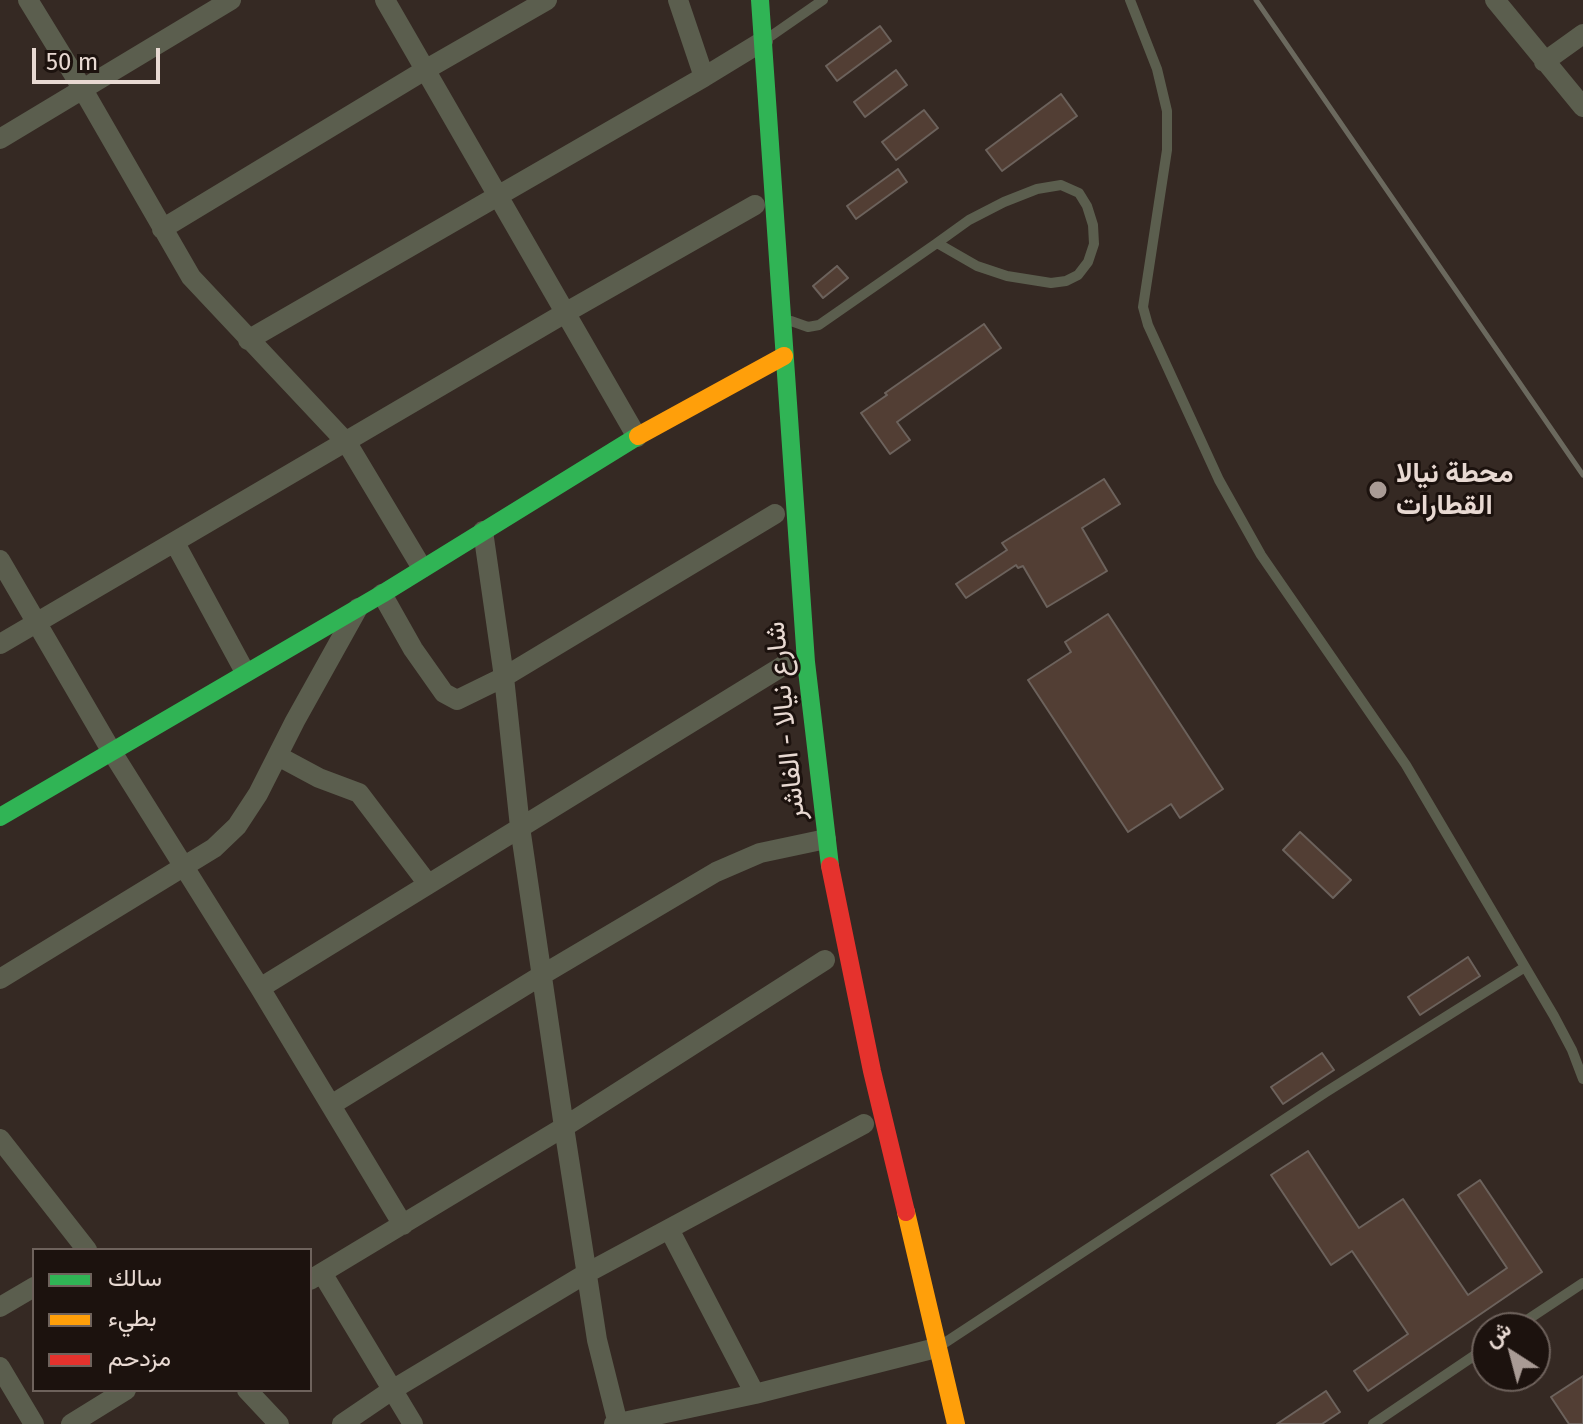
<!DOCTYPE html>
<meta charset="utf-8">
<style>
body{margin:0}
#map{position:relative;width:1583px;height:1424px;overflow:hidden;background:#352923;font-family:"Fira Sans",Vazirmatn,sans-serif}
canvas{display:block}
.legend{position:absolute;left:32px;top:1248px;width:280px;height:144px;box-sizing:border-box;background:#1c120e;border:2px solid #6e625c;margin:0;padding:10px 14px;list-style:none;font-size:24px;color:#e8d9d2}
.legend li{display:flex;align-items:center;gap:16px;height:40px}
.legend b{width:40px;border:2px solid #6e625c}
.north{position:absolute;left:1471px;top:1312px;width:80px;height:80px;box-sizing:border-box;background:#1c120e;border:2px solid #6e625c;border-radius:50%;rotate:324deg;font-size:22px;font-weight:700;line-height:32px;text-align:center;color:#e8d9d2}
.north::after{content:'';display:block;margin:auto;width:28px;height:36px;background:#a99b95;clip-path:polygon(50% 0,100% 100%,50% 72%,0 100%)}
.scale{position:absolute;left:32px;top:48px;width:128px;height:36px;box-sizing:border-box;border:4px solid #e8d9d2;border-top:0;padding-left:10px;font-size:24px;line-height:28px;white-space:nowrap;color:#e8d9d2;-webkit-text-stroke:6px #1c120e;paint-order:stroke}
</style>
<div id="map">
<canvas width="1583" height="1424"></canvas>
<ul class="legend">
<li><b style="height:10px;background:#30b455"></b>سالك</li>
<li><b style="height:10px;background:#ff9f0a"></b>بطيء</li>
<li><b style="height:10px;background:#e5322d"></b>مزدحم</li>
</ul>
<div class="north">ش</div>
<div class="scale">50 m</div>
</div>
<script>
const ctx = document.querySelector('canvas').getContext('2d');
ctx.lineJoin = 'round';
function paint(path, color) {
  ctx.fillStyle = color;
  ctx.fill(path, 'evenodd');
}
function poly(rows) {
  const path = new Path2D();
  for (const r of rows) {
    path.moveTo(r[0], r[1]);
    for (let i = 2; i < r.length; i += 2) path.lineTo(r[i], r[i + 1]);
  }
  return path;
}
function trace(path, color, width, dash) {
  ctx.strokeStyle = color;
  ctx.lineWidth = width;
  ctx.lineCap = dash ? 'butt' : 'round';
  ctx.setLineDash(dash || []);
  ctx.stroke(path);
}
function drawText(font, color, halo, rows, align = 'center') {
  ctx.font = font + ' "Fira Sans",Vazirmatn,sans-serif';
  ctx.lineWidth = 6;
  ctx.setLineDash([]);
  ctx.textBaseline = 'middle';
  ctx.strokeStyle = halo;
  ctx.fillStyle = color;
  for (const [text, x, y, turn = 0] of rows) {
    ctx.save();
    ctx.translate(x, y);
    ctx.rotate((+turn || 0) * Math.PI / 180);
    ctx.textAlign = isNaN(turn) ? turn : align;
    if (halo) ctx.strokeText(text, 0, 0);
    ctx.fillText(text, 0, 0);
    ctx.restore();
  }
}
const building = poly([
 [880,26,891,41,837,81,826,66,880,26],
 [896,70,907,85,865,117,854,102,896,70],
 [1061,94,1077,116,1002,171,986,150,1061,94],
 [924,110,938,128,896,160,882,142,924,110],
 [898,169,907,182,856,219,847,206,898,169],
 [837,266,848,278,823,298,813,286,837,266],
 [984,324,1001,348,897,422,910,440,890,454,861,413,887,395,885,393,984,324],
 [1104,479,1120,504,1082,528,1107,571,1047,607,1023,566,1018,568,1016,565,966,598,956,584,1007,550,1002,543,1104,479],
 [1108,614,1223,789,1180,818,1171,804,1128,832,1028,680,1071,652,1065,642,1108,614],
 [1300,832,1351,880,1333,898,1283,850,1300,832],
 [1468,957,1480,976,1420,1015,1408,997,1468,957],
 [1322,1053,1334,1070,1283,1104,1271,1087,1322,1053],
 [1308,1151,1359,1228,1403,1199,1468,1295,1507,1268,1458,1195,1480,1180,1542,1272,1368,1391,1354,1371,1408,1334,1352,1251,1331,1265,1271,1175,1308,1151],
 [1583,1376,1583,1424,1569,1424,1551,1397,1583,1376],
 [1326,1391,1340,1412,1322,1424,1277,1424,1326,1391]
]);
const lane = poly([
 [1130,0,1157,69,1167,111,1167,150,1143,307,1148,325,1219,480,1261,555,1406,765,1554,1016,1572,1050,1583,1079],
 [771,36,823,0],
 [1061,185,1079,193,1087,206,1093,225,1094,244,1088,262,1078,275,1066,281,1051,283,1007,276,977,266,937,243,969,220,1004,202,1037,189,1061,185],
 [791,321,808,327,819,325,937,243],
 [1515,1328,1583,1283],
 [943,1344,1326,1092,1525,967],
 [1373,1424,1487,1347]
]);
const street = poly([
 [28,0,82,88,191,277,347,443,422,568],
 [385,0,637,437],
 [678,0,704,77,763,41],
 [1495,0,1583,107],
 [1544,62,1583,34],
 [0,139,231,0],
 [162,229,425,70,547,0],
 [248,340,704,77],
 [483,531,504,677,520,827,564,1127,597,1340,618,1424],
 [175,543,245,672],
 [0,560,112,752,260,988,403,1225],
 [382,594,413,649,444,693,457,700,504,677,775,514],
 [0,644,565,313,755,205],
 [278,756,319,778,359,793,428,884],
 [0,979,214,848,237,826,258,794,295,721,358,608],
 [260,988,786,664],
 [331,1105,542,975,716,872,760,853,826,839],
 [0,1139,87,1250],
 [669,1229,755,1394],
 [322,1273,413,1424],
 [310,1280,564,1127,825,960],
 [0,1307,34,1287],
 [0,1367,34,1424],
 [247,1390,279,1424],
 [71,1424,126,1390],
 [342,1424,392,1390,587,1273,864,1124],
 [614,1424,755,1394,936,1348]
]);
const fast = poly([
 [760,0,806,662,830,866],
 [0,817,382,594,638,436]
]);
const slow = poly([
 [638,436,784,356],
 [906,1212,956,1424]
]);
const jam = poly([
 [830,866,872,1071,906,1212]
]);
const rail = poly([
 [1256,0,1583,475]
]);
const markers = [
 [1378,490,10,"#a99b95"]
];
const poiNames = [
 ["محطة نيالا",1396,474],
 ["القطارات",1396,506]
];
const streetNames = [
 ["شارع نيالا - الفاشر",786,721,-96]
];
paint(building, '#523e34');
trace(building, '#6c625c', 2);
trace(lane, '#5b5e4e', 10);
trace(street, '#5b5e4e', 20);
trace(fast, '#30b455', 18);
trace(slow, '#ff9f0a', 18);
trace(jam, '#e5322d', 18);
trace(rail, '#6b695e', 5);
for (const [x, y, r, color] of markers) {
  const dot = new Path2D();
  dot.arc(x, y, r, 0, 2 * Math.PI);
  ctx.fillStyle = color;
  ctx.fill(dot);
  trace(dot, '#1c120e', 3);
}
drawText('bold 28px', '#e8d9d2', '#1c120e', poiNames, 'left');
drawText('28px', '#e8d9d2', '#1c120e', streetNames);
</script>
